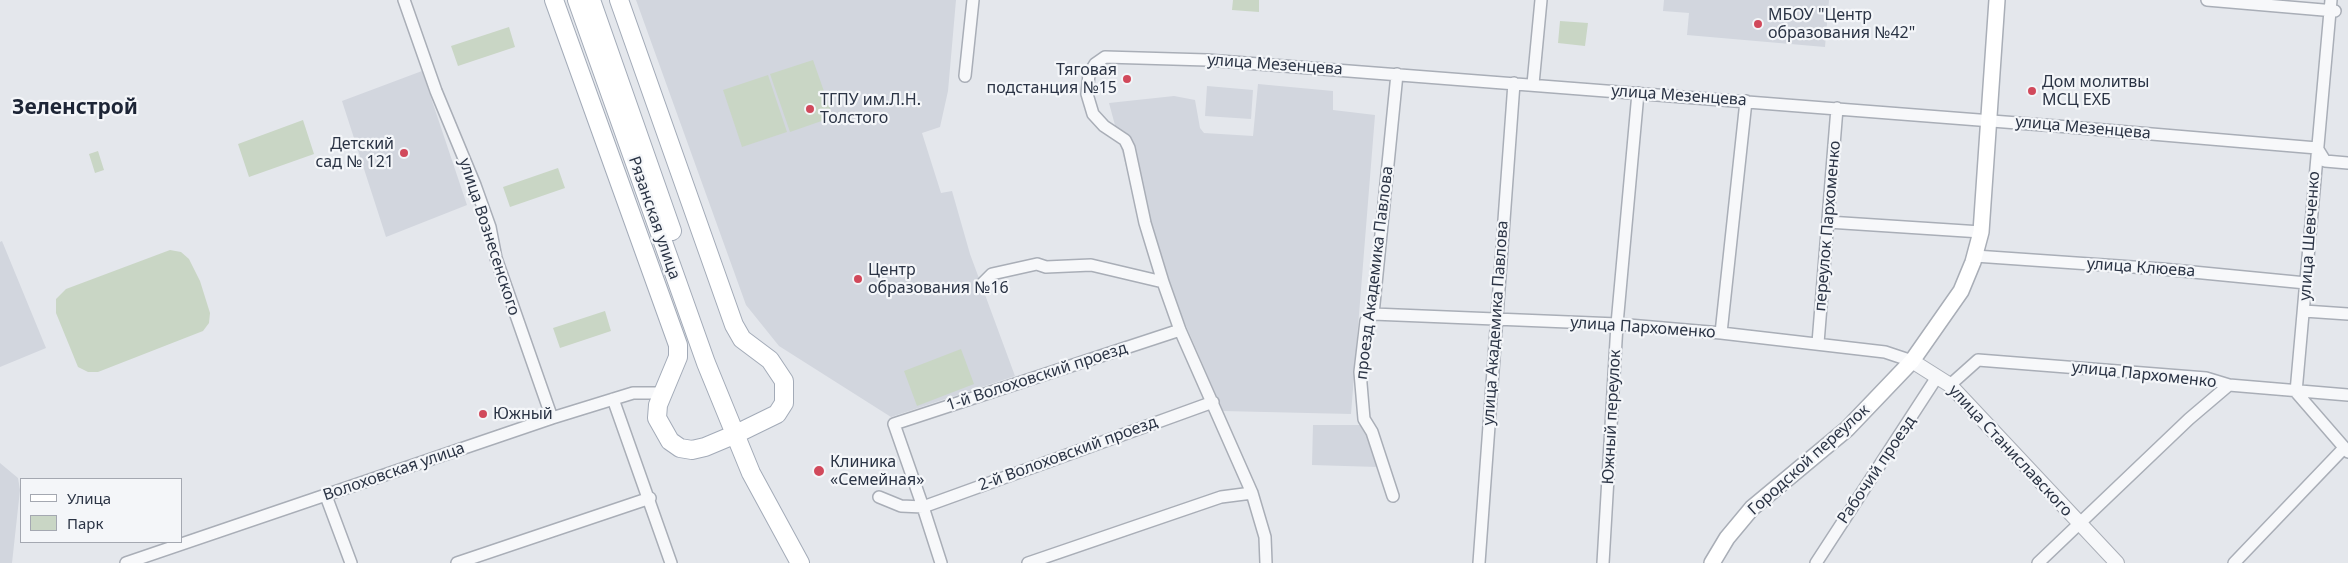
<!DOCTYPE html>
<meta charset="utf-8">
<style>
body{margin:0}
#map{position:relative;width:2348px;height:563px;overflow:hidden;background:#e4e7ec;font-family:"Noto Sans",sans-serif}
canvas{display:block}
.legend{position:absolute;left:20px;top:478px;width:162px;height:65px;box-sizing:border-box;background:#f4f6f9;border:1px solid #a4a8b1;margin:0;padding:6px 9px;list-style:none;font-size:15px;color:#2b3445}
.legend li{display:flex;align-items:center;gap:10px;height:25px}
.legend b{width:25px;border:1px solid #a4a8b1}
</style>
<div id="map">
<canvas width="2348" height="563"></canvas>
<ul class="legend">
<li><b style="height:6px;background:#fff"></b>Улица</li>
<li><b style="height:14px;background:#c9d6c5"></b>Парк</li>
</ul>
</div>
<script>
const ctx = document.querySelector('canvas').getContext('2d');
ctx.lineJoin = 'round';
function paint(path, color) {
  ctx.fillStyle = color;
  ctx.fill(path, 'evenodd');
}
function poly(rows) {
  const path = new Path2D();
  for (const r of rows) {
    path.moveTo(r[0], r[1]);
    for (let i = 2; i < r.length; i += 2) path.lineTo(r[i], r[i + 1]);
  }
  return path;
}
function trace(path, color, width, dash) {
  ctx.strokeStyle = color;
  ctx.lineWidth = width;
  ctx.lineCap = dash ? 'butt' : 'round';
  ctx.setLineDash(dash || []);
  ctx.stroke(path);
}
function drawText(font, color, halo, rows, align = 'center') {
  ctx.font = font + ' "Noto Sans",sans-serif';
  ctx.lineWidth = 4.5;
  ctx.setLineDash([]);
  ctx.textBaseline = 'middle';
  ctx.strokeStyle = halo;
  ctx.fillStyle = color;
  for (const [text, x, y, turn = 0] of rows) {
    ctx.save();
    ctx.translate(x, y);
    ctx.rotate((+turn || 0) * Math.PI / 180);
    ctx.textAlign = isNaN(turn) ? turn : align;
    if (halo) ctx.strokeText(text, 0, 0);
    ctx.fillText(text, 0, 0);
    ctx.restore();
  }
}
const built = poly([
 [636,0,956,0,948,91,940,127,922,133,941,193,952,191,970,254,1015,376,891,417,779,346,746,305],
 [1664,0,1829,0,1825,47,1687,35,1689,13,1663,11],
 [422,71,467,205,386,237,342,101],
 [1258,84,1333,91,1333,110,1375,115,1351,414,1223,411,1141,222,1109,103,1174,96,1195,100,1200,128,1204,133,1253,136],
 [1207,86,1253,90,1251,119,1205,116],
 [2,241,46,348,0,367,0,242],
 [1313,425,1361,425,1367,432,1378,467,1312,465],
 [0,463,18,478,20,490,12,563,0,563]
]);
const green = poly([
 [1233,0,1259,0,1259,12,1232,10],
 [1560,21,1588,23,1585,46,1558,43],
 [509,27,515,47,458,66,451,46],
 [813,60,833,117,790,132,770,74],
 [768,75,787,132,742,147,723,90],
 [303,120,314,154,249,177,238,144],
 [98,151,104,170,95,173,89,154],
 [558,168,565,188,510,207,503,187],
 [170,250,181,252,189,259,200,281,210,313,209,323,203,331,98,372,88,372,78,367,56,313,56,299,66,289],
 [605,311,611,331,560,348,553,328],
 [961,349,974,384,917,406,904,371]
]);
const minor = poly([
 [404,0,436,91,475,185,490,227,496,258,552,418],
 [2207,0,2335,11],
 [2331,0,2296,392,2348,452],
 [965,76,973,0],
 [1533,84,1541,0],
 [1828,222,1981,232],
 [1975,256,2162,269,2306,283],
 [983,283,992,274,1037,264,1046,267,1091,265,1163,282],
 [2304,311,2348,314],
 [1373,314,1617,324,1721,333,1885,352,1912,361],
 [1180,330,894,424,923,507,1213,402],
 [1721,333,1746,101],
 [1818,343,1837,108],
 [1950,385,1978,360,2206,378,2229,385,2348,395],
 [613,399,671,563],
 [326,496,351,563],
 [1393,496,1372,432,1364,419,1360,372,1366,321,1373,314,1397,74],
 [879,497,901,506,923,507,941,563],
 [126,563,552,418,633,393,664,393],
 [457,563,650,498],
 [1028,563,1221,497,1252,493],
 [1266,563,1265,537,1252,493,1180,330,1163,282,1145,223,1129,148,1125,140,1104,126,1093,114,1087,94,1089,74,1095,64,1105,57,1207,60,2069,127,2317,148,2325,161,2348,163],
 [1479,563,1514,83],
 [1603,563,1617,324,1638,93],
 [1816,563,1937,377],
 [2038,563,2189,419,2229,385],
 [2234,563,2344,448]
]);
const tertiary = poly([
 [1912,361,1950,385,2117,563]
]);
const secondary = poly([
 [1712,563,1727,538,1752,508,1847,429,1912,361,1961,291,1973,262,1981,232,1997,0]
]);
const primary = poly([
 [554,0,678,345,678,357,658,405,657,418,670,441,680,448,692,450,705,447,736,434,777,414,784,403,784,381,770,360,742,339,734,325,619,0],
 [577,0,706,363,751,473,800,563],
 [591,0,672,231]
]);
const markers = [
 [1758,24,5,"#d1495b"],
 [1127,79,5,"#d1495b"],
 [2032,91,5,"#d1495b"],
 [810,109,5,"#d1495b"],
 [404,153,5,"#d1495b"],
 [858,279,5,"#d1495b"],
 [483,414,5,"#d1495b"],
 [819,471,6,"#d1495b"]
];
const poiNames = [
 ["МБОУ \"Центр",1768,15],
 ["образования №42\"",1768,33],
 ["Тяговая",1117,70,"right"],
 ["подстанция №15",1117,88,"right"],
 ["Дом молитвы",2042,82],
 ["МСЦ ЕХБ",2042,100],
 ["ТГПУ им.Л.Н.",820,100],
 ["Толстого",820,118],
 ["Детский",394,144,"right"],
 ["сад № 121",394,162,"right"],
 ["Центр",868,270],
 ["образования №16",868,288],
 ["Южный",493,414],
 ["Клиника",830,462],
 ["«Семейная»",830,480]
];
const streetNames = [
 ["улица Мезенцева",1275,65,4],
 ["улица Мезенцева",1679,96,4],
 ["улица Мезенцева",2083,128,5],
 ["Рязанская улица",654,218,71],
 ["переулок Пархоменко",1828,226,-85],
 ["улица Шевченко",2310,236,-86],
 ["улица Вознесенского",489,237,72],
 ["улица Клюева",2141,268,4],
 ["проезд Академика Павлова",1375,273,-83],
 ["улица Академика Павлова",1496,323,-86],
 ["улица Пархоменко",1643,328,4],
 ["улица Пархоменко",2144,375,6],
 ["1-й Волоховский проезд",1037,377,-18],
 ["Южный переулок",1612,417,-87],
 ["улица Станиславского",2010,451,47],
 ["2-й Волоховский проезд",1068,454,-20],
 ["Городской переулок",1809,460,-42],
 ["Рабочий проезд",1877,470,-56],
 ["Волоховская улица",394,472,-19]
];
const districtNames = [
 ["Зеленстрой",75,108]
];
paint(built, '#d2d6de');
paint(green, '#c9d6c5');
trace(minor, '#a9aeb7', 14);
trace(tertiary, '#a9aeb7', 16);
trace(secondary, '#a9aeb7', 18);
trace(primary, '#a3abb8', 20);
trace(minor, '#f7f8fa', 11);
trace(tertiary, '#f7f8fa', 14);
trace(secondary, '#fff', 15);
trace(primary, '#fff', 18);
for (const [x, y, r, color] of markers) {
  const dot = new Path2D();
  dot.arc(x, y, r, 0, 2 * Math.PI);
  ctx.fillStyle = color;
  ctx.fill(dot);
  trace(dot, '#f4f6f9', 2);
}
drawText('16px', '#2b3445', '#f4f6f9', poiNames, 'left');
drawText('16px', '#2b3445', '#f4f6f9', streetNames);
drawText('bold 21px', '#1d2536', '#f4f6f9', districtNames);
</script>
